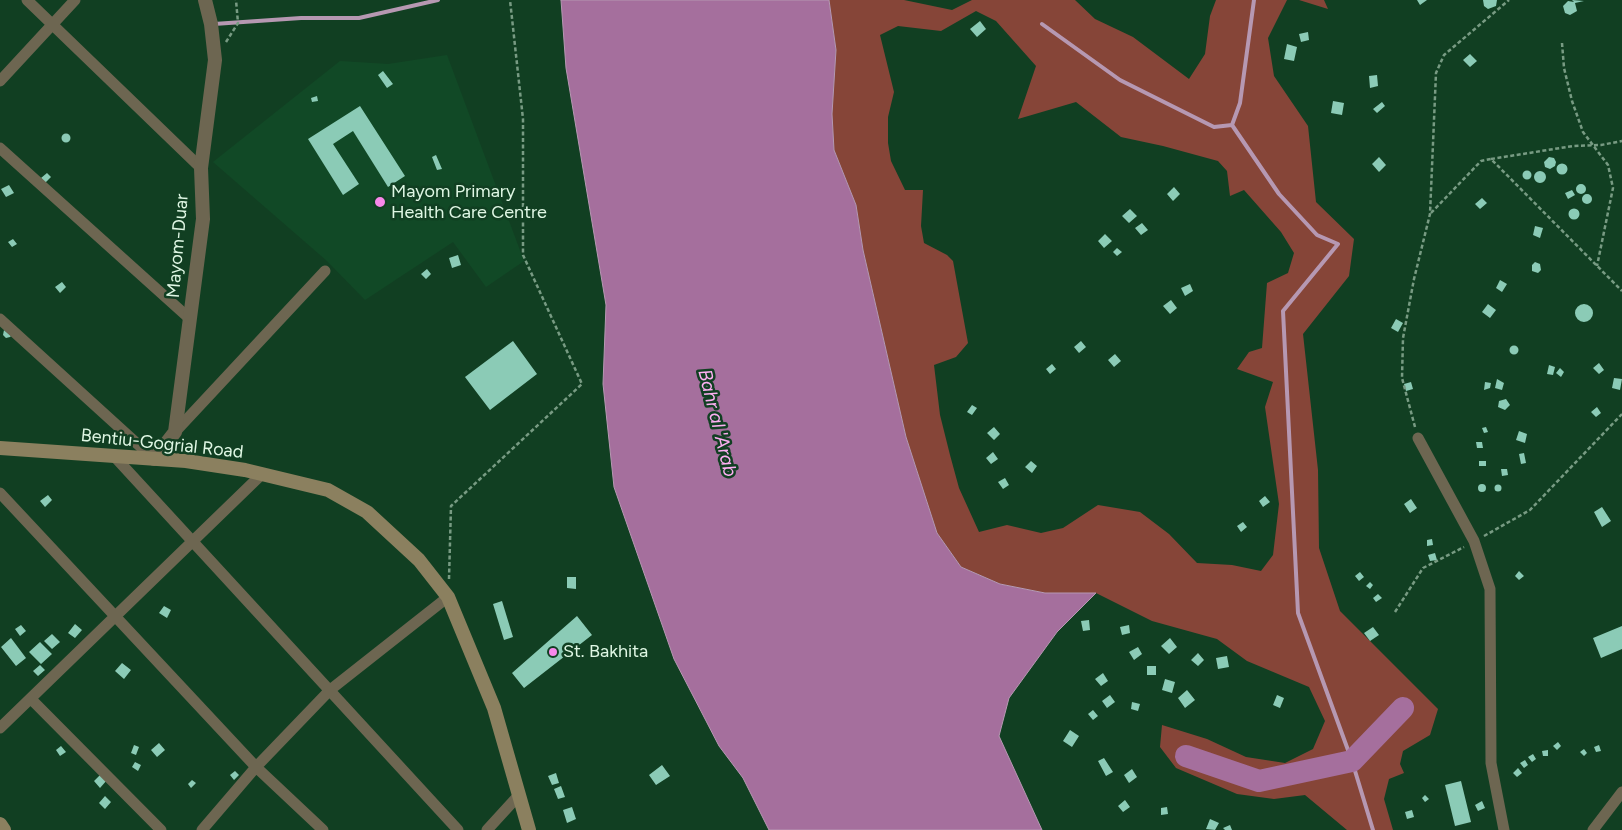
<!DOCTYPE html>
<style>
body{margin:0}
canvas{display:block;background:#113f22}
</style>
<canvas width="1622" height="830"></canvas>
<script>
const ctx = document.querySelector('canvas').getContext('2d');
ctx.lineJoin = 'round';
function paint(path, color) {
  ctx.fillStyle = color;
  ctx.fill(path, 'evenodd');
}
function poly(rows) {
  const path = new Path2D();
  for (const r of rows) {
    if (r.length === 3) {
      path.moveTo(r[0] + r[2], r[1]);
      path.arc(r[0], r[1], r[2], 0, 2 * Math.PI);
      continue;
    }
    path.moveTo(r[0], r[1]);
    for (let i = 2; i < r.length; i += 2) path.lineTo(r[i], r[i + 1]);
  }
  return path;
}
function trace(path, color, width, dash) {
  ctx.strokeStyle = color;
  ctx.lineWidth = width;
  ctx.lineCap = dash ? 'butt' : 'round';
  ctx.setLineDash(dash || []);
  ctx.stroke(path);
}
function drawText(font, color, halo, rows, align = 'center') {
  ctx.font = font + ' Figtree,sans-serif';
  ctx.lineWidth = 5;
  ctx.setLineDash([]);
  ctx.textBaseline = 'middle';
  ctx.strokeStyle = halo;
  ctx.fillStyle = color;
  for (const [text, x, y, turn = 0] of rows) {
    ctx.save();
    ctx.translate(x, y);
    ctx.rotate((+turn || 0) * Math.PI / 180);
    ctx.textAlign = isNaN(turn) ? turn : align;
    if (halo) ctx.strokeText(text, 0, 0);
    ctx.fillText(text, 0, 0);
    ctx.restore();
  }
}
const built = poly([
 [447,55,524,261,486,287,453,242,365,300,327,261,213,162,340,61,388,64]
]);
const green = poly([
 [829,0,904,0,952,10,972,0,1075,0,1095,19,1133,37,1189,79,1205,54,1210,16,1216,0,1287,0,1268,38,1274,76,1308,126,1316,202,1354,239,1349,276,1303,334,1318,470,1319,548,1340,611,1438,709,1430,735,1403,751,1400,764,1404,773,1389,779,1384,799,1393,830,1347,830,1305,795,1274,799,1237,794,1176,768,1160,747,1162,725,1207,739,1246,757,1285,763,1313,749,1325,721,1309,687,1247,661,1217,639,1152,621,1096,593,1045,593,1000,584,961,567,937,533,906,437,863,250,856,205,834,150,832,114,836,50],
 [976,11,996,21,1036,66,1018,119,1076,102,1121,137,1163,146,1218,161,1227,171,1230,196,1244,190,1281,232,1294,253,1288,273,1267,283,1262,348,1249,352,1237,369,1273,382,1265,407,1279,504,1273,555,1261,571,1232,565,1197,563,1169,534,1140,512,1098,505,1063,528,1041,533,1007,525,979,532,959,488,950,455,940,415,934,365,956,357,968,343,953,261,947,255,924,243,921,226,923,190,905,190,891,161,888,143,888,117,894,92,880,35,898,26,941,31],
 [1299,0,1324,0,1328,9]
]);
const water = poly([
 [561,0,829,0,836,50,832,114,834,150,856,205,863,250,906,437,937,533,961,567,1000,584,1045,593,1096,593,1057,632,1009,698,999,736,1042,830,769,830,743,778,719,746,674,659,614,487,603,384,606,305,566,68,561,0]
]);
const stream = poly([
 [1254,0,1240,103,1232,125,1279,194,1317,235,1338,244,1283,311,1298,613,1352,761,1373,830],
 [214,24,301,18,359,18,438,0],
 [1042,24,1120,80,1214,127,1232,125]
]);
const river = poly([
 [1186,756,1259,781,1352,761,1403,708]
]);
const building = poly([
 [1417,0,1427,0,1420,5],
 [1483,0,1497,0,1496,6,1488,9,1484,6],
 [1572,0,1584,1,1575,3,1577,11,1570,15,1565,13,1563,6,1568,1,1574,2],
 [980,21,986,29,977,37,970,29],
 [1308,32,1309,40,1301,42,1299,34],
 [1287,44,1297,47,1294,61,1284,59],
 [1470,54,1477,61,1470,67,1463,60],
 [383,71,393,84,387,88,378,75],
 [1377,75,1378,86,1370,88,1369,76],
 [317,96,318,101,312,102,311,98],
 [1333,101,1344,103,1342,115,1331,113],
 [1382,102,1385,106,1377,113,1373,109],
 [360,106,405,176,388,187,353,131,333,144,359,184,343,195,308,139],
 [66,138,4.5],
 [436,155,442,169,437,170,432,157],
 [1379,157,1386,165,1379,172,1372,164],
 [1549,157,1554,158,1556,162,1555,166,1550,169,1545,167,1544,162],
 [1562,169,5.5],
 [1527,175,4.5],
 [1540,177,6],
 [47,173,51,177,45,183,41,178],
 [1581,189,5],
 [9,185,14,193,6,197,1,189],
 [1174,187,1180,194,1173,201,1167,194],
 [1572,190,1575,195,1568,199,1565,193],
 [1587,199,5],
 [1482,198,1487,203,1480,209,1475,204],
 [1574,214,5.5],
 [1130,209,1137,216,1129,223,1122,216],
 [1142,223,1148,230,1141,235,1135,228],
 [1535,226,1543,228,1540,238,1533,235],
 [1105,234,1112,241,1104,248,1098,241],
 [13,239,17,244,12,247,8,242],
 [1117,248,1122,252,1117,256,1113,252],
 [458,255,461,265,452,268,449,258],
 [1535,262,1540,264,1541,270,1538,273,1532,271,1532,265],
 [427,269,431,274,426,279,421,274],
 [1500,280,1507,284,1502,292,1496,288],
 [62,282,66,287,60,293,55,287],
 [1190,284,1193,291,1185,296,1181,288],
 [1171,300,1177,308,1170,314,1163,306],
 [1488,304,1496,310,1490,318,1482,312],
 [1584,313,9],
 [1396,319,1403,323,1398,332,1391,328],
 [4,330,11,336,10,337,6,338,3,335],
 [513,341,537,374,490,410,465,377],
 [1081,341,1086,347,1079,353,1074,347],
 [1514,350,4.5],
 [1115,354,1121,361,1114,367,1108,360],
 [1599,363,1604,370,1599,374,1593,368],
 [1052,364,1056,369,1050,374,1046,369],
 [1549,365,1555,367,1553,375,1547,374],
 [1560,368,1564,372,1561,377,1556,373],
 [1614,378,1622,379,1620,390,1612,388],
 [1497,379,1504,383,1502,390,1495,388],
 [1411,382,1413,389,1406,391,1404,384],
 [1485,382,1491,383,1490,388,1484,390],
 [1506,399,1510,405,1505,410,1498,407,1499,401],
 [972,405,977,408,972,415,967,412],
 [1597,407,1601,413,1596,417,1591,412],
 [994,427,1000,434,994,440,987,433],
 [1486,427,1488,432,1484,433,1482,428],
 [1519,431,1527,434,1525,443,1516,440],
 [1476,442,1482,442,1483,448,1477,448],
 [993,452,998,459,991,464,986,458],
 [1524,453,1526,463,1521,464,1519,454],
 [1031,461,1037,466,1032,473,1025,467],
 [1479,461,1486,461,1486,466,1479,466],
 [1501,469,1507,469,1508,475,1502,476],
 [1005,478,1009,485,1003,489,998,482],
 [1482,488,4],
 [1498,488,3.5],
 [48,495,52,500,45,507,40,501],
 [1265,496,1270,502,1263,507,1259,501],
 [1411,499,1417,508,1410,513,1404,504],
 [1602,507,1611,521,1602,527,1594,512],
 [1243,522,1247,527,1241,532,1237,526],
 [1432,539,1433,545,1427,546,1427,540],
 [1435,553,1437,560,1430,561,1428,555],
 [1519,571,1524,576,1519,580,1515,576],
 [1360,572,1364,577,1359,581,1355,576],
 [567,577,576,577,576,589,567,588],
 [1370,582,1373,585,1370,589,1366,586],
 [1378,594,1382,598,1376,602,1373,598],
 [502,601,513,637,504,640,493,604],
 [164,606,171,610,167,618,159,613],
 [577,616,592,635,524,688,512,673],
 [1089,620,1090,630,1083,631,1081,621],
 [75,624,82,630,75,638,68,633],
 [21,625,26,631,20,636,15,629],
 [1129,625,1130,633,1122,635,1120,627],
 [1622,626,1622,649,1601,658,1593,638],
 [1373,627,1379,635,1370,641,1364,633],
 [52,634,60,642,52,649,44,641],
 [11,638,26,658,16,666,1,647],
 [1170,638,1177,647,1169,654,1161,646],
 [40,642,52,654,41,664,29,652],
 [1138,647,1142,654,1134,660,1129,652],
 [1198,653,1204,660,1198,666,1191,660],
 [1227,656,1229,667,1218,669,1216,658],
 [122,663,131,670,124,679,115,671],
 [40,665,45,670,38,676,33,671],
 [1147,666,1156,666,1156,675,1147,675],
 [1103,673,1108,681,1101,686,1095,679],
 [1165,679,1175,682,1172,693,1162,690],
 [1187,690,1195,700,1185,708,1178,698],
 [1110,695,1115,702,1107,708,1102,701],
 [1277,695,1284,698,1280,708,1273,705],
 [1132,702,1140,704,1138,711,1131,709],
 [1093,710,1098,716,1093,720,1088,714],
 [1070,730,1079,736,1072,747,1063,741],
 [1558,742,1561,746,1557,750,1553,746],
 [159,743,165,750,157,757,151,750],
 [134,745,139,747,136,755,131,753],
 [1599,745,1601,751,1596,752,1594,747],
 [61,746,66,752,60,756,56,750],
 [1584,749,1587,753,1584,756,1580,752],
 [1548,750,1548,756,1543,756,1542,751],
 [1533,754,1536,759,1532,762,1528,757],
 [1104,758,1113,772,1106,776,1098,761],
 [1525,760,1528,765,1524,768,1520,763],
 [135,762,141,765,138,771,132,767],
 [662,765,670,776,656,785,649,775],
 [1518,768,1522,773,1517,777,1513,773],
 [1132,769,1137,777,1129,783,1124,775],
 [235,771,239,775,234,780,230,775],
 [556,773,559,783,552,785,548,776],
 [101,774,107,780,100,788,94,781],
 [192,780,196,783,191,788,188,784],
 [1461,781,1471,822,1455,826,1445,785],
 [561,786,565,797,558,799,554,789],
 [1425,795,1429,799,1425,802,1422,798],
 [105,796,111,802,105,809,99,803],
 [1125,800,1130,807,1123,812,1118,806],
 [1482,801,1485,808,1478,811,1475,805],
 [572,807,576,819,567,823,563,810],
 [1167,807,1168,814,1161,815,1161,808],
 [1412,810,1414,817,1407,819,1405,812],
 [1210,819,1219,823,1215,830,1206,829],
 [1230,825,1232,830,1225,830,1223,828]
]);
const path = poly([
 [226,42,238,23,236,0],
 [1562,43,1564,68,1572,101,1583,132,1608,165,1613,188,1597,266],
 [1491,159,1573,146,1601,145,1622,141],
 [1431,213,1481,161,1491,159,1622,291],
 [1415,427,1402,378,1403,338,1414,279,1430,214,1436,73,1444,55,1509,0],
 [1484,536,1530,510,1622,414],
 [449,579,451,506,582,384,523,255,523,119,510,0],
 [1395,612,1423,568,1464,547]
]);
const minor = poly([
 [27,0,201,168],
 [0,81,75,0],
 [0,148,190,319],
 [0,319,154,459],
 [175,432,325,271],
 [1418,438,1474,541,1490,589,1491,763,1504,830],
 [114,456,458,830],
 [0,493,256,767,323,830],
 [31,699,161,830],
 [0,728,262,474],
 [202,830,256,767,330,690,448,597],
 [487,830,519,795],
 [1593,830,1622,792]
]);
const tertiary = poly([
 [154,459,175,432,203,219,201,168,215,60,211,24,205,0]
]);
const secondary = poly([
 [0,448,186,461,245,470,328,490,367,512,419,560,448,597,494,708,529,830],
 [0,824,4,830]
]);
const markers = [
 [380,202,6,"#f888ea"],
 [553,652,5,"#f888ea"]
];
const poiNames = [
 ["Mayom Primary",391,192],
 ["Health Care Centre",391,213],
 ["St. Bakhita",563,652]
];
const streetNames = [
 ["Mayom-Duar",178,246,-85],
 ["Bentiu-Gogrial Road",162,444,6]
];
const waterNames = [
 ["Bahr al 'Arab",717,423,76]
];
paint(built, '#114926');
paint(green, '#864538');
paint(water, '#a56f9d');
trace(water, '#b698b2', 1);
trace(stream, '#b698b2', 4);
trace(river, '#a56f9d', 22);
paint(building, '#8bcbb6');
trace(path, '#789b83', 2.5, [4, 2.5]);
trace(minor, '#6d6651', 11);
trace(tertiary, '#6d6651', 14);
trace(secondary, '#8b805f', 14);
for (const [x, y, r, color] of markers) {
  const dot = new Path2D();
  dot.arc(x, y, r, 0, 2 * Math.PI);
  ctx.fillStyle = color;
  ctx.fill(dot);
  trace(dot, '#113f22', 2);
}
drawText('18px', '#dff7e4', '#113f22', poiNames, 'left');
drawText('18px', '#dff7e4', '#113f22', streetNames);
drawText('italic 19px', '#fdaff2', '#113f22', waterNames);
</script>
